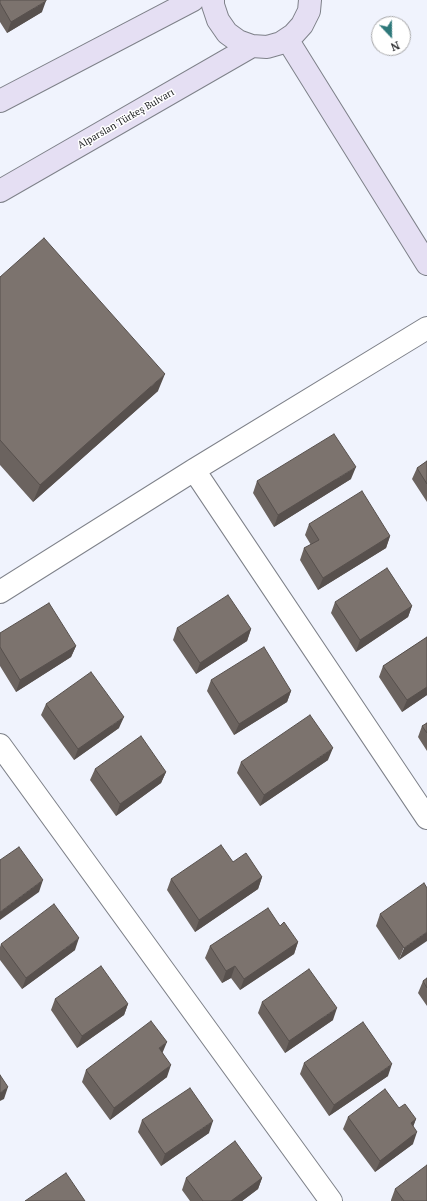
<!DOCTYPE html>
<meta charset="utf-8">
<style>
body{margin:0}
#map{position:relative;width:427px;height:1201px;overflow:hidden;background:#f0f3fd;font-family:"PT Serif",serif}
canvas{display:block}
.north{position:absolute;left:371px;top:16px;width:40px;height:40px;box-sizing:border-box;background:#fff;border:1px solid #a7a7a9;border-radius:50%;rotate:158deg;font-size:11px;font-weight:700;line-height:16px;text-align:center;color:#232427}
.north::after{content:'';display:block;margin:auto;width:14px;height:18px;background:#2e787a;clip-path:polygon(50% 0,100% 100%,50% 72%,0 100%)}
</style>
<div id="map">
<canvas width="427" height="1201"></canvas>
<div class="north">N</div>
</div>
<script>
const ctx = document.querySelector('canvas').getContext('2d');
ctx.lineJoin = 'round';
function poly(rows) {
  const path = new Path2D();
  for (const r of rows) {
    path.moveTo(r[0], r[1]);
    for (let i = 2; i < r.length; i += 2) path.lineTo(r[i], r[i + 1]);
  }
  return path;
}
function trace(path, color, width, dash) {
  ctx.strokeStyle = color;
  ctx.lineWidth = width;
  ctx.lineCap = dash ? 'butt' : 'round';
  ctx.setLineDash(dash || []);
  ctx.stroke(path);
}
function paint(path, color) {
  ctx.fillStyle = color;
  ctx.fill(path, 'evenodd');
}
function drawText(font, color, halo, rows, align = 'center') {
  ctx.font = font + ' "PT Serif",serif';
  ctx.lineWidth = 3;
  ctx.setLineDash([]);
  ctx.textBaseline = 'middle';
  ctx.strokeStyle = halo;
  ctx.fillStyle = color;
  for (const [text, x, y, turn = 0] of rows) {
    ctx.save();
    ctx.translate(x, y);
    ctx.rotate((+turn || 0) * Math.PI / 180);
    ctx.textAlign = isNaN(turn) ? turn : align;
    if (halo) ctx.strokeText(text, 0, 0);
    ctx.fillText(text, 0, 0);
    ctx.restore();
  }
}
const street = poly([
 [194,470,427,818],
 [0,592,194,470,427,328],
 [0,745,331,1201]
]);
const secondary = poly([
 [213,0,213,5,218,20,227,33,238,41,252,46,267,47,281,43,293,35,302,25,309,11,310,0],
 [287,39,427,264],
 [0,101,193,0],
 [0,191,252,46]
]);
const wall = poly([
 [0,0,42,12,7,33,0,22],
 [0,277,158,391,33,502,0,465],
 [427,461,427,502,412,479,417,468],
 [351,479,274,527,253,493,257,481],
 [309,524,390,536,386,548,318,590,300,560,304,548,311,545,305,535],
 [335,602,412,606,408,617,356,652,331,613],
 [177,628,251,629,247,641,196,674,173,640],
 [0,633,76,646,71,657,16,692,0,666],
 [427,637,427,695,402,712,379,677,383,666],
 [211,680,291,691,287,702,234,735,207,691],
 [46,704,119,728,74,760,41,715],
 [427,723,427,751,418,737,422,726],
 [328,760,260,806,237,773,241,762],
 [95,769,166,772,161,783,116,816,90,780],
 [233,862,262,877,258,889,195,932,167,890,171,879],
 [427,888,399,960,376,926,380,914],
 [280,926,298,942,294,954,240,990,231,978,222,983,205,958,210,946],
 [1,944,75,950,22,989,0,960,0,947],
 [427,978,427,1006,418,993,423,981],
 [55,999,128,1004,124,1015,77,1048,51,1010],
 [262,1002,333,1020,285,1053,258,1013],
 [163,1053,167,1077,110,1120,82,1082,86,1070],
 [304,1063,388,1076,329,1116,300,1074],
 [399,1108,416,1119,413,1126,413,1144,375,1172,343,1129,348,1117],
 [142,1120,209,1133,161,1166,138,1132],
 [186,1178,262,1178,258,1189,242,1201,190,1201,182,1190],
 [395,1189,427,1201,391,1201,391,1200]
]);
const shadedWall = poly([
 [46,1,42,12,7,33,11,22],
 [165,374,158,391,33,502,40,485],
 [356,467,351,479,274,527,278,515],
 [390,536,386,548,318,590,323,578],
 [412,606,408,617,356,652,360,640],
 [251,629,247,641,196,674,200,663],
 [76,646,71,657,16,692,20,680],
 [427,687,427,695,402,712,407,700],
 [291,691,287,702,234,735,239,724],
 [124,717,119,728,74,760,78,749],
 [333,748,328,760,260,806,264,795],
 [166,772,161,783,116,816,120,804],
 [262,877,258,889,195,932,199,920],
 [43,880,39,892,0,920,0,912],
 [427,932,427,941,399,960,404,948],
 [79,938,75,950,22,989,26,978],
 [298,942,294,954,240,990,244,979],
 [235,966,231,978,222,983,226,971],
 [128,1004,124,1015,77,1048,82,1036],
 [337,1008,333,1020,285,1053,289,1041],
 [167,1042,162,1054,159,1048],
 [392,1064,388,1076,329,1116,334,1105],
 [171,1065,167,1077,110,1120,114,1108],
 [8,1087,4,1099,0,1101,0,1093],
 [416,1119,412,1130,411,1123],
 [213,1121,209,1133,161,1166,165,1154],
 [417,1132,413,1144,375,1172,380,1161],
 [262,1178,258,1189,242,1201,231,1201]
]);
const building = poly([
 [0,0,46,0,46,1,11,22,0,3,0,0],
 [44,238,165,374,40,485,0,440,0,277,44,238],
 [334,434,356,467,278,515,257,481,334,434],
 [427,461,427,484,417,468,427,461],
 [362,491,390,536,323,578,304,548,319,540,309,524,362,491],
 [387,568,412,606,360,640,335,602,387,568],
 [228,595,251,629,200,663,177,628,228,595],
 [49,603,76,646,20,680,0,647,0,633,49,603],
 [427,637,427,687,407,700,383,666,427,637],
 [264,647,291,691,239,724,211,680,264,647],
 [91,672,124,717,78,749,46,704,91,672],
 [310,715,333,748,264,795,241,762,310,715],
 [427,723,427,733,422,726,427,723],
 [141,736,166,772,120,804,95,769,141,736],
 [221,845,233,862,246,853,262,877,199,920,171,879,221,845],
 [19,847,43,880,0,912,0,860,19,847],
 [424,883,427,888,427,932,404,948,380,914,424,883],
 [54,904,79,938,26,978,1,944,54,904],
 [268,908,280,926,284,922,298,942,244,979,235,966,226,971,210,946,268,908],
 [101,966,128,1004,82,1036,55,999,101,966],
 [309,969,337,1008,289,1041,262,1002,309,969],
 [427,978,427,988,423,981,427,978],
 [151,1021,167,1042,159,1048,171,1065,114,1108,86,1070,151,1021],
 [363,1022,392,1064,334,1105,304,1063,363,1022],
 [0,1075,8,1087,0,1093,0,1075],
 [190,1088,213,1121,165,1154,142,1120,190,1088],
 [385,1089,399,1108,405,1104,416,1119,411,1123,417,1132,380,1161,348,1117,385,1089],
 [235,1141,262,1178,231,1201,203,1201,186,1178,235,1141],
 [427,1165,427,1201,404,1201,395,1189,427,1165],
 [66,1173,85,1201,25,1201,66,1173]
]);
const streetNames = [
 ["Alparslan Türkeş Bulvarı",126,119,-30]
];
trace(street, '#7e8189', 24);
trace(secondary, '#7e8189', 24);
trace(street, '#fff', 22);
trace(secondary, '#e5dff3', 22);
paint(wall, '#6b635f');
paint(shadedWall, '#57504d');
paint(building, '#7c736e');
trace(building, '#57504d', 1);
drawText('10px', '#232427', '#fff', streetNames);
</script>
